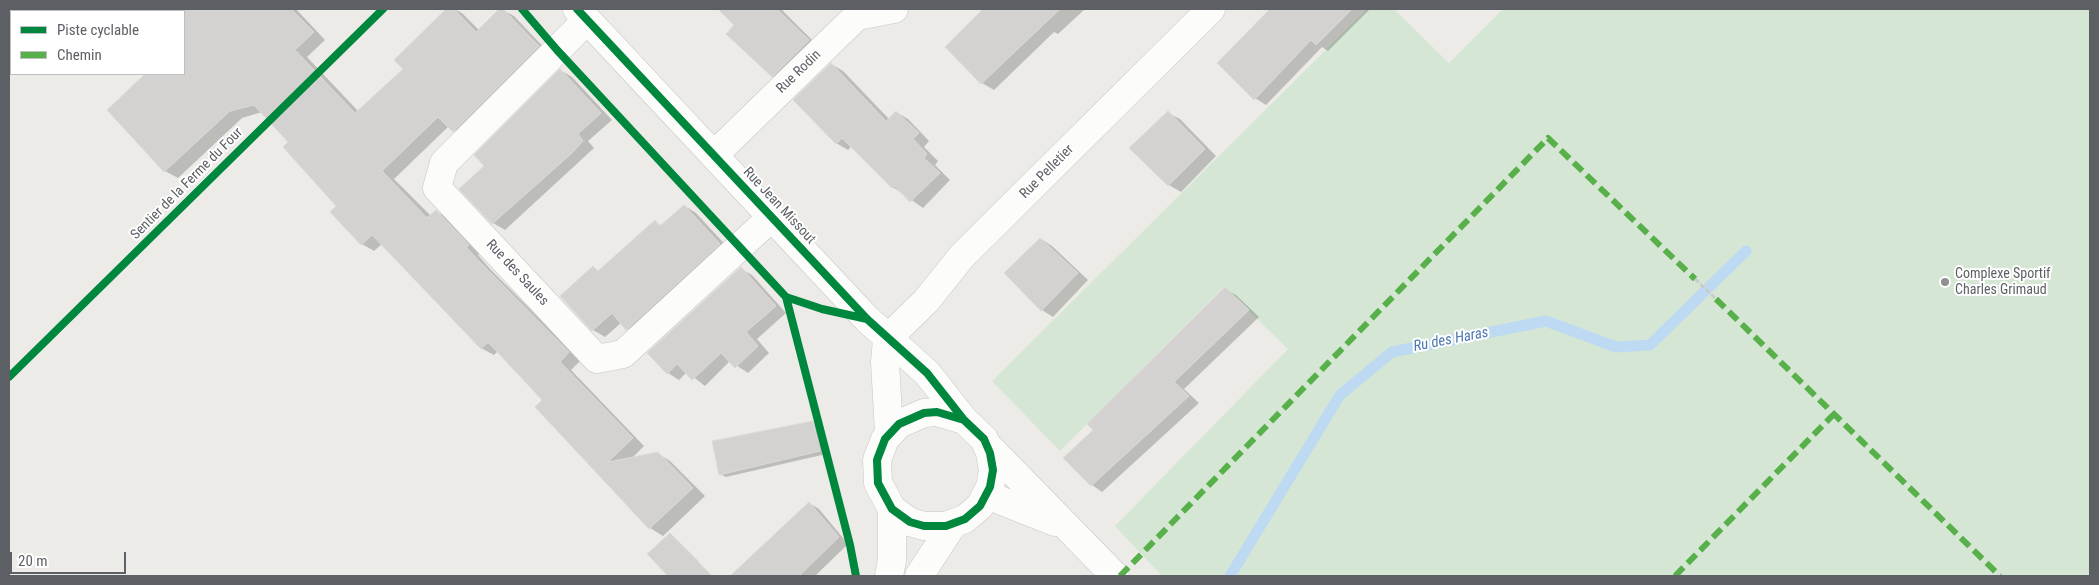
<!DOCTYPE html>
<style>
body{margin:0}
#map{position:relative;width:2099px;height:585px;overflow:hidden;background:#ecebe7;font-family:"Roboto Condensed",sans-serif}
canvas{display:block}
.frame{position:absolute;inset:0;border:10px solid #5c5f64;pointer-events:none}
.legend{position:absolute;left:10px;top:10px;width:175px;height:65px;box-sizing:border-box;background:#fff;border:1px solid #bebfc1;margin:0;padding:6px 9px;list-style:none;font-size:15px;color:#5c5f64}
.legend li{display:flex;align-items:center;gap:10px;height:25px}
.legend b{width:25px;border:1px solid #bebfc1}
.scale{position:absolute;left:10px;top:552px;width:116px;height:22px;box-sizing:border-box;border:2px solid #5c5f64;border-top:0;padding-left:6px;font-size:15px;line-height:18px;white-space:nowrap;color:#5c5f64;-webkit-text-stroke:4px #fff;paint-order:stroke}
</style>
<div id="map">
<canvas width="2099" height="585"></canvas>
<div class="frame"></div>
<ul class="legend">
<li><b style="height:6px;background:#00873e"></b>Piste cyclable</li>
<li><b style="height:6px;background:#58b04a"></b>Chemin</li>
</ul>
<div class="scale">20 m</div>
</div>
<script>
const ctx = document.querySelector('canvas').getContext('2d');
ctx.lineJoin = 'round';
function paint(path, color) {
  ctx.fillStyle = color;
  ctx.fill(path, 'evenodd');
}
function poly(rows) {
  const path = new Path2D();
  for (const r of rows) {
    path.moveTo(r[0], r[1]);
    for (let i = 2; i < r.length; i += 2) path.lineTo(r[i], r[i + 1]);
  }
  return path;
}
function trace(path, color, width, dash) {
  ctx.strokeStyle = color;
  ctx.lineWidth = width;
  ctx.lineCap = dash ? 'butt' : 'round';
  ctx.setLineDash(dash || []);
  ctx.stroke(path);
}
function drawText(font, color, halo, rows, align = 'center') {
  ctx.font = font + ' "Roboto Condensed",sans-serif';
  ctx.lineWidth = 4;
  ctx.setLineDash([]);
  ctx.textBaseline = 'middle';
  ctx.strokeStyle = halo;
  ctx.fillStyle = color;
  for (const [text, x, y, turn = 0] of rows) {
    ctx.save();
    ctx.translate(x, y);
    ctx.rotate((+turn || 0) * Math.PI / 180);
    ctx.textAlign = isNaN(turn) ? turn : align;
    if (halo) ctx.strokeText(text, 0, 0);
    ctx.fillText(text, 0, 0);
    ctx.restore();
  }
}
const green = poly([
 [1367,9,1394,9,1449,63,1503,9,2090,9,2090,576,1162,576,1115,526,1288,349,1224,287,1060,451,992,381]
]);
const shadow = poly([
 [12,9,57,9,60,11,14,11],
 [172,9,296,9,325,40,307,57,358,111,404,69,396,60,447,9,454,9,462,13,479,30,501,9,514,16,550,54,466,138,449,126,394,179,431,216,436,211,449,219,480,252,478,255,491,270,581,360,571,370,644,446,631,459,657,453,670,461,705,496,663,536,650,528,537,407,544,400,498,351,494,355,481,348,382,244,374,251,362,244,338,206,290,142,262,112,242,118,178,178,165,171,108,110,147,74,184,74,184,39,189,34,184,29,184,11,169,11],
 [719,9,781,9,820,48,784,83,772,76,736,25],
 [985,9,1085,9,1058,34,1054,32,994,90,982,83,947,47],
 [1274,9,1370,9,1328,51,1322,47,1266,105,1255,98,1219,63],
 [831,64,843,71,889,119,896,112,908,119,929,141,924,147,938,161,935,165,950,180,923,208,893,187,852,146,848,150,836,143],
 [560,70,572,77,612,120,588,141,594,148,505,230,493,223],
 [1168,113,1180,119,1216,156,1181,192,1169,185,1130,148],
 [685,206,696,213,731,251,639,335,627,329,622,322,605,337,593,330,562,296,593,267,599,271,655,222,662,226],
 [1041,239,1052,246,1088,280,1053,317,1042,310,1006,273],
 [741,269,752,275,786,313,757,339,769,353,748,373,730,361,705,386,687,372,679,380,668,373],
 [1225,289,1236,295,1259,317,1184,389,1199,403,1102,492,1092,485,1065,458,1094,430],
 [813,422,819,426,826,454,726,477,720,474],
 [809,503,819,509,848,544,815,576,735,576],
 [671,534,699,562,683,576,670,576,649,554]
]);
const stream = poly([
 [1230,576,1340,395,1392,352,1546,321,1616,347,1650,345,1746,251]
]);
const building = poly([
 [184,9,291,9,314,32,295,50,355,113,403,69,394,60,446,9,454,9,476,32,499,9,503,9,539,46,453,132,438,117,382,171,427,218,436,210,469,245,466,247,479,261,569,352,560,362,633,438,608,462,658,452,693,488,649,529,535,407,542,400,488,342,481,349,372,235,361,245,330,212,336,206,283,147,288,142,254,105,230,111,164,172,107,110,145,74,184,74,184,9],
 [718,9,777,9,809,40,772,77,726,34,734,25,718,9],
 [983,9,1060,9,981,84,945,47,983,9],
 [1270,9,1352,9,1316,45,1311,40,1254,100,1217,63,1270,9],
 [831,63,886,121,896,111,919,133,913,139,927,154,924,158,940,173,910,202,895,186,892,188,842,138,836,144,793,100,831,63],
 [560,69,601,113,578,134,583,141,571,154,492,224,459,189,484,166,474,155,560,69],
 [1168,111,1205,149,1168,186,1129,148,1168,111],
 [684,205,720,244,626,330,612,313,592,331,560,296,593,266,598,271,655,220,660,226,684,205],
 [1040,238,1078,273,1041,311,1004,273,1040,238],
 [741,267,776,306,746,332,758,346,735,368,721,353,692,380,677,364,667,374,647,353,741,267],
 [1225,287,1249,310,1174,382,1189,396,1091,486,1063,458,1093,430,1087,424,1225,287],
 [813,421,820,451,719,475,712,441,813,421],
 [809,502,839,537,799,576,730,576,809,502],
 [670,533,682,545,712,576,668,576,647,554,670,533]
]);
const path = poly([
 [1695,279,1716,299]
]);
const minor = poly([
 [577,9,867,319,927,373,964,420,984,439,990,453,993,470,990,487,980,506,965,519,946,526,924,526,910,522,892,509,878,483,877,460,885,439,899,424,924,413,937,412,964,420],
 [587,20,444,163,437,188,597,359,623,354,772,217],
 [714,155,857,16,894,9],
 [887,339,926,301,962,256,1211,9],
 [887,339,885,362,889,433],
 [987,445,1115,576],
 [987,495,1055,522],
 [889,576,892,560,892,509],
 [919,576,953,524]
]);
const quiet = poly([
 [1716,299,2000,576],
 [1120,576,1548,138,1695,279],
 [1675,576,1833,415]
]);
const cycleway = poly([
 [522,9,557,50,786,297,822,309,867,319],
 [577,9,867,319,927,373,964,420,984,439,990,453,993,470,990,487,980,506,965,519,946,526,924,526,910,522,892,509,878,483,877,460,885,439,899,424,924,413,937,412,964,420],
 [786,297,850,545,856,576],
 [9,377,383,9]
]);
const markers = [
 [1945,282,5,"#8e9092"]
];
const streetNames = [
 ["Rue Rodin",799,72,-44],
 ["Rue Pelletier",1047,172,-45],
 ["Sentier de la Ferme du Four",187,184,-45],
 ["Rue Jean Missout",779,206,47],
 ["Rue des Saules",517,273,47]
];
const poiNames = [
 ["Complexe Sportif",1955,274],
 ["Charles Grimaud",1955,290]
];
const waterNames = [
 ["Ru des Haras",1451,340,-11]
];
paint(green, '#d5e7d4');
paint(shadow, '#0003');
trace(stream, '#bedaf3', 11);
paint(building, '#d3d2d0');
trace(building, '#dbdad6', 1);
trace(minor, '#c8c7c7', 29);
trace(path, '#c8ccca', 3, [5, 2.5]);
trace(minor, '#fcfcfb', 28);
trace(quiet, '#58b04a', 6, [12, 6]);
trace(cycleway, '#00873e', 8);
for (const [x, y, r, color] of markers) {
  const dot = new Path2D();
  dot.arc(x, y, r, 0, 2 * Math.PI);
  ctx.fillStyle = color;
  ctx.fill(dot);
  trace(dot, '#fff', 2);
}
drawText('14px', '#5c5f64', '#fff', streetNames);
drawText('14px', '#5c5f64', '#fff', poiNames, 'left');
drawText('italic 15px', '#4c78b1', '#fff', waterNames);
</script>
